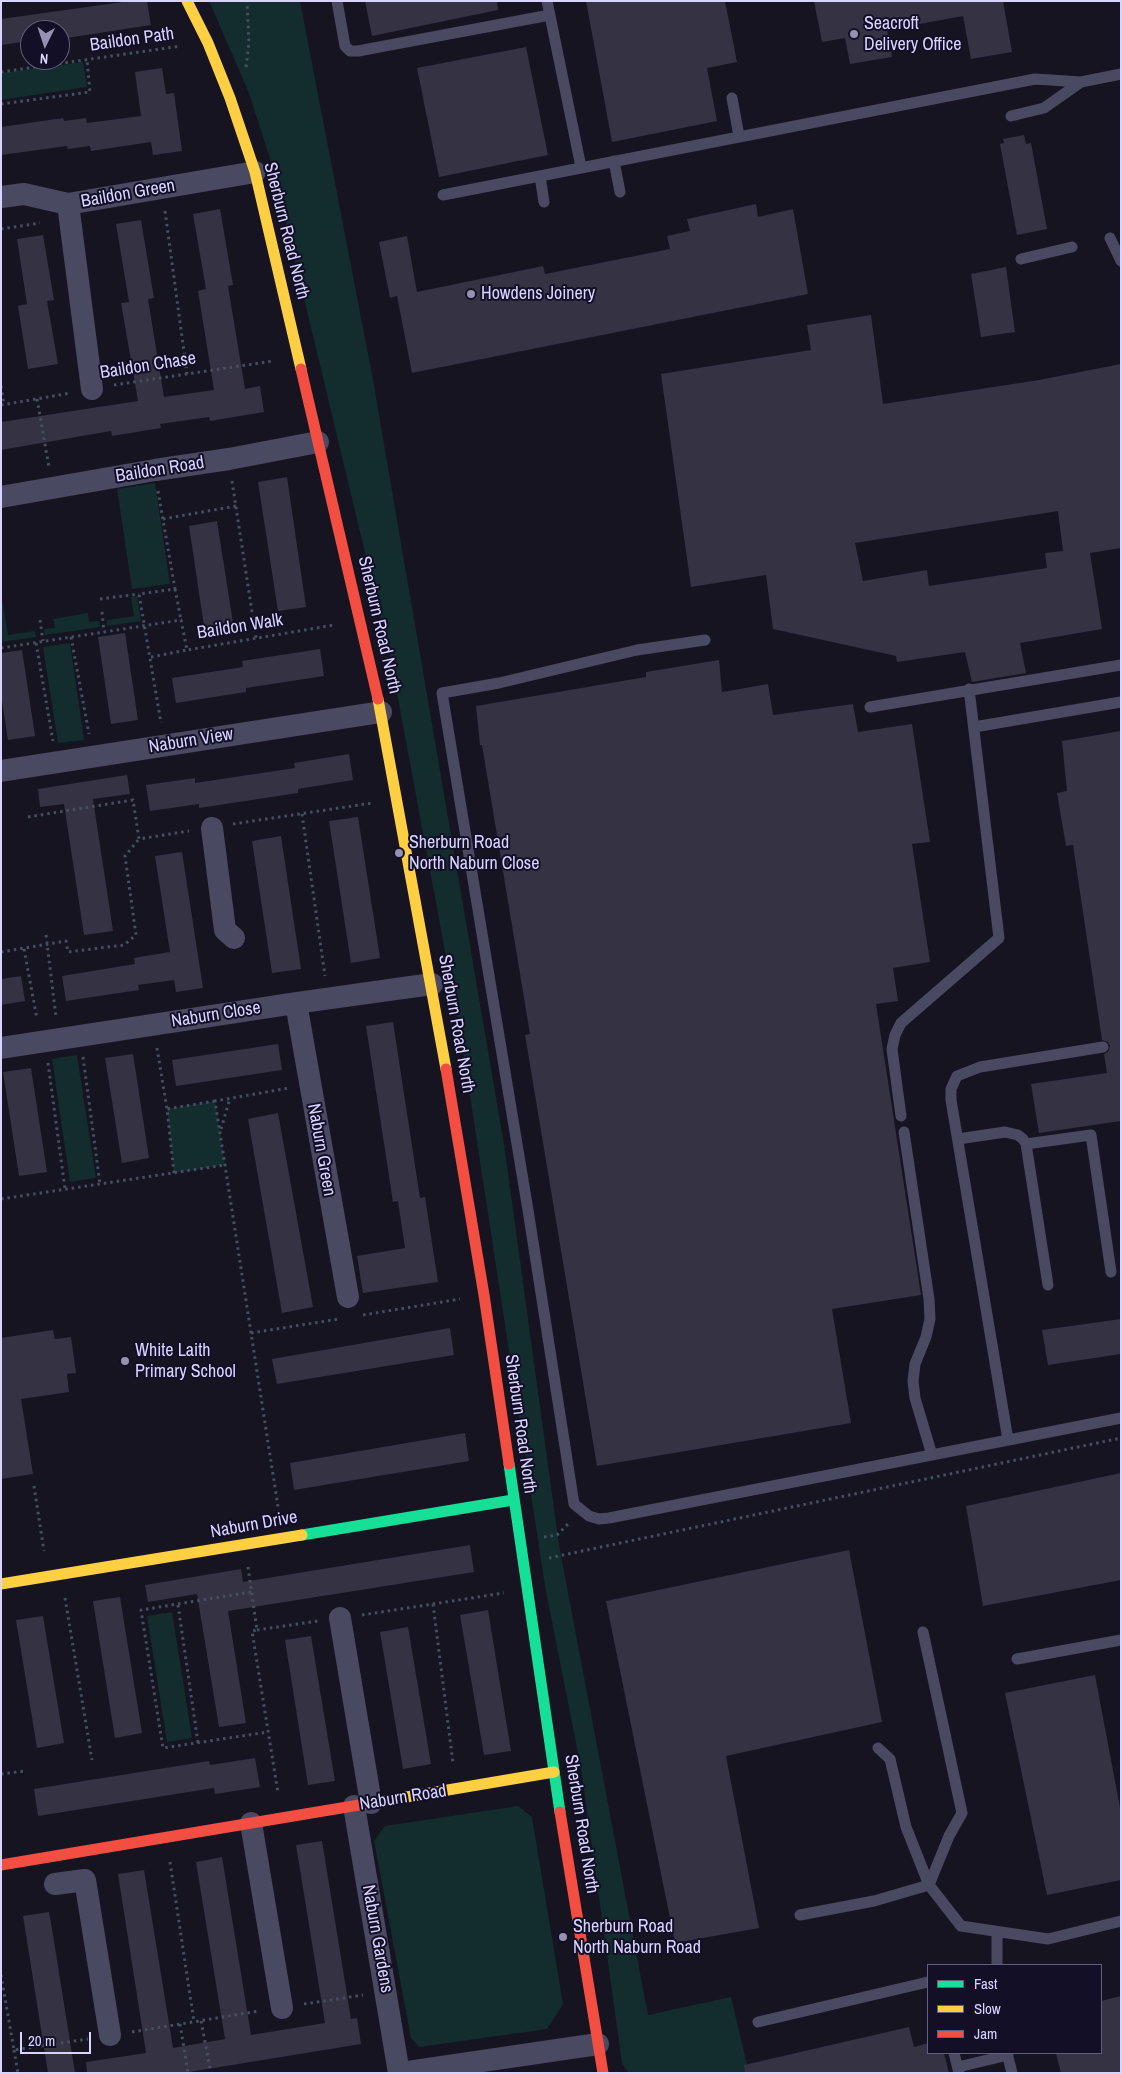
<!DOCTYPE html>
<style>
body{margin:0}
#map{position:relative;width:1122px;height:2074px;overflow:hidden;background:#161421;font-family:"Archivo Narrow",sans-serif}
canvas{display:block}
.frame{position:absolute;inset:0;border:2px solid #d9d4ff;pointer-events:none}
.legend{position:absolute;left:927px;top:1964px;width:175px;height:90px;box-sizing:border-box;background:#130f26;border:1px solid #625e7d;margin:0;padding:6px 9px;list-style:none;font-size:15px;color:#d9d4ff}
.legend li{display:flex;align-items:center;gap:10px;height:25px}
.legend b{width:25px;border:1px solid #625e7d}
.north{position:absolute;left:20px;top:20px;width:50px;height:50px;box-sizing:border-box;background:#130f26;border:1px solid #625e7d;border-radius:50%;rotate:184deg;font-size:14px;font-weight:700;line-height:20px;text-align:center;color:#d9d4ff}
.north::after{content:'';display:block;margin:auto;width:18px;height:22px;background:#9591b1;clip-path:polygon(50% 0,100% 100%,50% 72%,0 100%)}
.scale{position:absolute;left:20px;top:2032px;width:71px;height:22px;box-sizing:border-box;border:2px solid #d9d4ff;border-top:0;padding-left:6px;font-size:15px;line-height:18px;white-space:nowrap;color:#d9d4ff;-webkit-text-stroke:4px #130f26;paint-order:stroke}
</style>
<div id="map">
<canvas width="1122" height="2074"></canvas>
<div class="frame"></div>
<ul class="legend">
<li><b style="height:6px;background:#16e098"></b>Fast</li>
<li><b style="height:6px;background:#ffcf43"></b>Slow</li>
<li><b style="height:6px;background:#f24e42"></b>Jam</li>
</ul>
<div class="north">N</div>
<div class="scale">20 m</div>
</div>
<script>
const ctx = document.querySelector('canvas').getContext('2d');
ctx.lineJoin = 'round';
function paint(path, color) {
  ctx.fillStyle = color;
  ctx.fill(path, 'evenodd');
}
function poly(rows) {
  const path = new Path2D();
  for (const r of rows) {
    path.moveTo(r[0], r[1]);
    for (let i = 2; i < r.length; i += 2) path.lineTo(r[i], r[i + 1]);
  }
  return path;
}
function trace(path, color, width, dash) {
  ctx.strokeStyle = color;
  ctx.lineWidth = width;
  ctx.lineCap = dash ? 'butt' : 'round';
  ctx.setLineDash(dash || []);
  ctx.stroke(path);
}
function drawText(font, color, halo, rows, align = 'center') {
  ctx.font = font + ' "Archivo Narrow",sans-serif';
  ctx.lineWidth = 4;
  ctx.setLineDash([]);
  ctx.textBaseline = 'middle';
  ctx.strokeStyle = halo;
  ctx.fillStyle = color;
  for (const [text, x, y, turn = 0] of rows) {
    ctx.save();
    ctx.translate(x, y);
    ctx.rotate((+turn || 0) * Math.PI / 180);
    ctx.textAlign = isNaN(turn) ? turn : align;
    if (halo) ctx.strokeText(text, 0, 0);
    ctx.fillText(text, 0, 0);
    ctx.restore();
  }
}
const green = poly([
 [209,1,300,1,373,380,504,1144,559,1545,648,2015,731,1997,749,2073,629,2073,622,2063,581,1768,545,1586,461,1037,391,661,272,165,249,93],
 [83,62,87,87,1,100,1,73],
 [155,483,170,584,132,589,117,489],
 [1,592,8,635,35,631,36,637,1,642],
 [137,596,141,621,107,626,107,620,134,616,131,597],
 [88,613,89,622,99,621,100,627,45,635,44,629,55,628,53,619],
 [70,643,84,740,58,743,43,647],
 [77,1055,96,1178,70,1182,52,1059],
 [215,1101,225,1165,174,1173,167,1109],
 [172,1612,192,1738,167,1742,147,1616],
 [518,1806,532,1817,563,2004,547,2029,419,2047,411,2038,374,1841,385,1826]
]);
const building = poly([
 [130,1,147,1,151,25,60,39,60,30,30,30,30,41,1,45,1,19],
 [365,1,497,1,498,10,372,36],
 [586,1,725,1,737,62,707,68,717,121,612,142],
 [814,1,1003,1,1012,52,971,59,963,16,887,30,892,57,850,64,845,38,822,42],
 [526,47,548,155,439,177,417,68],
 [162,68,166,94,174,93,182,151,153,155,151,142,91,151,90,146,68,149,67,146,1,155,1,127,63,118,64,121,86,118,87,123,141,116,135,72],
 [1024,135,1026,144,1031,143,1047,229,1017,235,1000,144,1004,143,1003,139],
 [756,204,758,217,793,209,808,294,412,373,397,296,390,298,379,242,407,236,417,292,543,266,545,274,670,249,667,236,690,231,687,219],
 [220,209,233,285,228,286,245,389,260,386,264,412,210,421,209,417,160,424,161,428,112,436,111,431,1,450,1,422,138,401,121,303,129,302,116,224,141,220,154,298,148,299,164,397,214,390,198,291,206,289,193,214],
 [43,235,54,300,47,301,58,364,28,369,18,306,27,304,17,239],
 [1006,267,1015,332,981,337,971,274],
 [871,315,883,404,1039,380,1121,364,1121,548,1090,553,1102,629,1020,643,1026,673,972,682,965,652,897,662,896,656,773,629,766,575,691,587,661,374,811,350,807,325],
 [1058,511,1063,551,1045,553,1047,568,929,586,927,570,863,581,855,543],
 [287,477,306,607,278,611,258,482],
 [217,521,234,629,205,633,189,526],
 [125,633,138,720,111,724,98,637],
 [320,649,324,676,246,688,246,692,176,703,172,678,243,667,242,661],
 [22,650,35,736,8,740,1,695,1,653],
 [719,660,722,692,768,684,773,715,853,704,858,732,912,724,930,842,912,844,930,962,893,968,898,1001,876,1004,921,1295,832,1309,851,1423,597,1466,525,1035,530,1034,482,745,480,745,476,706,646,677,646,672],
 [1121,731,1121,1121,1039,1133,1031,1084,1107,1073,1104,1054,1108,1052,1110,1046,1108,1042,1102,1040,1073,845,1066,846,1057,793,1067,791,1062,741],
 [349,754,353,780,298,789,298,793,199,808,199,804,150,811,146,785,195,778,195,783,295,768,294,763],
 [127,775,130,794,93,799,113,931,84,935,64,804,40,807,38,789],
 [358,817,380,958,351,963,329,821],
 [281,836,301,969,272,973,252,841],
 [182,852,203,988,176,992,174,980,138,985,139,990,66,1001,62,976,135,964,134,958,170,952,155,856],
 [21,976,25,1001,1,1005,1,979],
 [393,1022,420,1198,425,1197,438,1282,363,1293,357,1256,405,1248,398,1201,393,1202,366,1026],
 [278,1044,282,1070,176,1086,172,1060],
 [133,1054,149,1158,122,1163,105,1058],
 [31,1068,47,1172,19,1176,3,1072],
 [278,1113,313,1307,282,1313,248,1119],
 [1121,1319,1121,1354,1048,1365,1042,1330],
 [450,1328,454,1355,277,1384,272,1359],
 [53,1330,55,1339,71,1337,76,1373,67,1374,69,1392,21,1399,33,1474,1,1479,1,1338],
 [465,1433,469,1461,294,1490,290,1463],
 [1121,1473,1121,1580,983,1606,966,1506],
 [470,1545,474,1572,228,1611,246,1723,219,1727,197,1594,148,1602,145,1585,241,1569,243,1582],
 [849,1550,882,1722,726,1756,759,1928,675,1943,606,1601],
 [120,1597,142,1733,115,1738,93,1601],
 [488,1610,511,1751,484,1755,460,1615],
 [43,1616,64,1743,37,1748,16,1620],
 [408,1627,431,1764,403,1769,380,1632],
 [311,1636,335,1781,308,1785,285,1640],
 [1095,1675,1121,1813,1121,1880,1047,1895,1005,1693],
 [255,1758,260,1787,215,1794,214,1788,38,1816,34,1789,209,1761,210,1765],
 [322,1841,351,2019,357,2018,361,2044,183,2073,87,2073,86,2062,146,2053,118,1874,144,1870,173,2048,225,2039,196,1862,222,1857,251,2035,325,2023,296,1845],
 [49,1912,53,1935,75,2073,48,2073,23,1916],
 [1121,1996,1121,2073,1061,2073,1056,2053,1101,2053,1101,2001],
 [909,2027,914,2047,928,2043,928,2053,944,2053,949,2073,745,2073,744,2065]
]);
const path = poly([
 [246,67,249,43,247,1],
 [1,72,181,46],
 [1,104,90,92,87,60],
 [165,211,187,374],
 [1,229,40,223],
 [114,385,273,361],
 [1,386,4,405],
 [37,399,49,467],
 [1,405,71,393],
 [232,481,256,638],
 [158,491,175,589,139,594,161,723],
 [163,519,236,506],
 [175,589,181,620],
 [100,599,139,594],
 [102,612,104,632],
 [40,620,43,641],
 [71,637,89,734],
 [36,643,53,741],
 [1,648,181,620,187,650,334,625],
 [151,657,187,650],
 [302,814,325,976],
 [28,817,133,800,139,839,189,831],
 [233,824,372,803],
 [46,935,56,1017],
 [24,949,37,1019],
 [1,952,66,941,68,952,124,945,136,935,125,856,139,839],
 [157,1048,167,1109],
 [83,1057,100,1184],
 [48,1063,65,1189],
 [221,1129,230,1098],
 [174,1173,167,1109,215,1101],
 [1,1199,225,1165],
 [363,1315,460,1299],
 [251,1333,339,1319],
 [34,1486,44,1551],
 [279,1513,215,1101,289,1088],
 [544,1537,557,1535,570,1522],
 [549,1558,1121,1438],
 [248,1567,257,1630,252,1631,278,1793],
 [251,1592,141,1610,163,1748,268,1732],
 [65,1598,92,1760],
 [433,1604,453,1763],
 [178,1605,198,1743],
 [362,1615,504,1593],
 [257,1630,318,1621],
 [1,1774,25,1771],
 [170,1862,194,2022],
 [1,1975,14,2050,88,2039],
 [304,2004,363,1995],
 [201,2021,211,2073],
 [180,2024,188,2073],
 [132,2032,259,2011],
 [14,2050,18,2073]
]);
const lane = poly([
 [337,1,345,46,350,51,358,51,550,15],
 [547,1,581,167],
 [732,98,739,136],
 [1011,116,1044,108,1081,82],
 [614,161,620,192],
 [540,176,544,202],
 [443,195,1035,79,1081,82,1121,74],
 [1110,238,1121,261],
 [1021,259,1072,247],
 [705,640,637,650,499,683,442,693,528,1210,574,1504,589,1516,599,1519,609,1518,1121,1418],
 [870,707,1121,665],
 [974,727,1121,702],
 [901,1116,892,1049,895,1035,901,1023,999,938,969,689],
 [904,1132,929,1299,930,1319,926,1337,915,1364,913,1381,915,1398,932,1455],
 [958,1139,1005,1132,1018,1135,1023,1139,1026,1144,1048,1285],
 [1026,1144,1091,1135,1111,1272],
 [1008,1440,951,1100,951,1089,957,1076,980,1067,1103,1047],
 [923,1632,962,1813,949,1836,929,1885],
 [1017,1659,1121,1640],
 [878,1748,890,1759,906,1827,929,1885,961,1926,1048,1939,1121,1921],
 [800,1915,874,1901,929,1885],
 [997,1965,997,1932],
 [758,2022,928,1982],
 [954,2053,959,2073],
 [1007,2053,1012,2073],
 [958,2067,1008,2055]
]);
const street = poly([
 [1,197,24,194,68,204,255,172],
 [68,204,92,389],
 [1,497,155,470,229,459,318,442],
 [1,771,381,712],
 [212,828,225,930,234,938],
 [296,1003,348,1297],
 [1,1048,296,1003,432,984],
 [340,1618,371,1803],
 [354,1806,399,2073],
 [251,1823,282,2008],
 [55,1884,85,1880,110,2035],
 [401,2073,598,2044]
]);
const fast = poly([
 [509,1464,560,1812],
 [302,1535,513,1500]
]);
const slow = poly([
 [187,1,208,43,230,98,255,172,301,369],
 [378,699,446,1069],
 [1,1584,302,1535],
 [377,1802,554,1772]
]);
const jam = poly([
 [301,369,378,699],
 [446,1069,484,1295,509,1464],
 [560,1812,603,2073],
 [1,1865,377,1802]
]);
const markers = [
 [854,34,5,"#9591b1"],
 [471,294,5,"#9591b1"],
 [399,853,5,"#9591b1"],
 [125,1361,5,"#9591b1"],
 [563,1937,5,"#9591b1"]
];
const poiNames = [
 ["Seacroft",864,24],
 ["Delivery Office",864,45],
 ["Howdens Joinery",481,294],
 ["Sherburn Road",409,843],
 ["North Naburn Close",409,864],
 ["White Laith",135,1351],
 ["Primary School",135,1372],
 ["Sherburn Road",573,1927],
 ["North Naburn Road",573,1948]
];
const streetNames = [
 ["Baildon Path",132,40,-8],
 ["Baildon Green",128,194,-10],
 ["Sherburn Road North",286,231,76],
 ["Baildon Chase",148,366,-9],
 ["Baildon Road",160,470,-9],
 ["Sherburn Road North",379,625,77],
 ["Baildon Walk",240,627,-9],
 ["Naburn View",191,741,-9],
 ["Naburn Close",216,1015,-9],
 ["Sherburn Road North",456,1024,80],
 ["Naburn Green",321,1150,80],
 ["Sherburn Road North",520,1424,82],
 ["Naburn Drive",254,1525,-10],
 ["Naburn Road",403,1798,-9],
 ["Sherburn Road North",581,1824,81],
 ["Naburn Gardens",377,1939,80]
];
paint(green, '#132c2d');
paint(building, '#343243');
trace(path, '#44505f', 3, [2.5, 4]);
trace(lane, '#4a4962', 11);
trace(street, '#4a4962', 22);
trace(fast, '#16e098', 11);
trace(slow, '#ffcf43', 11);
trace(jam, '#f24e42', 11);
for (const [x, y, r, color] of markers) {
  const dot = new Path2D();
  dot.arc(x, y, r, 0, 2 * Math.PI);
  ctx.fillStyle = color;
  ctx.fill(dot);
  trace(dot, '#130f26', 2);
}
drawText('18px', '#d9d4ff', '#130f26', poiNames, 'left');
drawText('18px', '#d9d4ff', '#130f26', streetNames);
</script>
